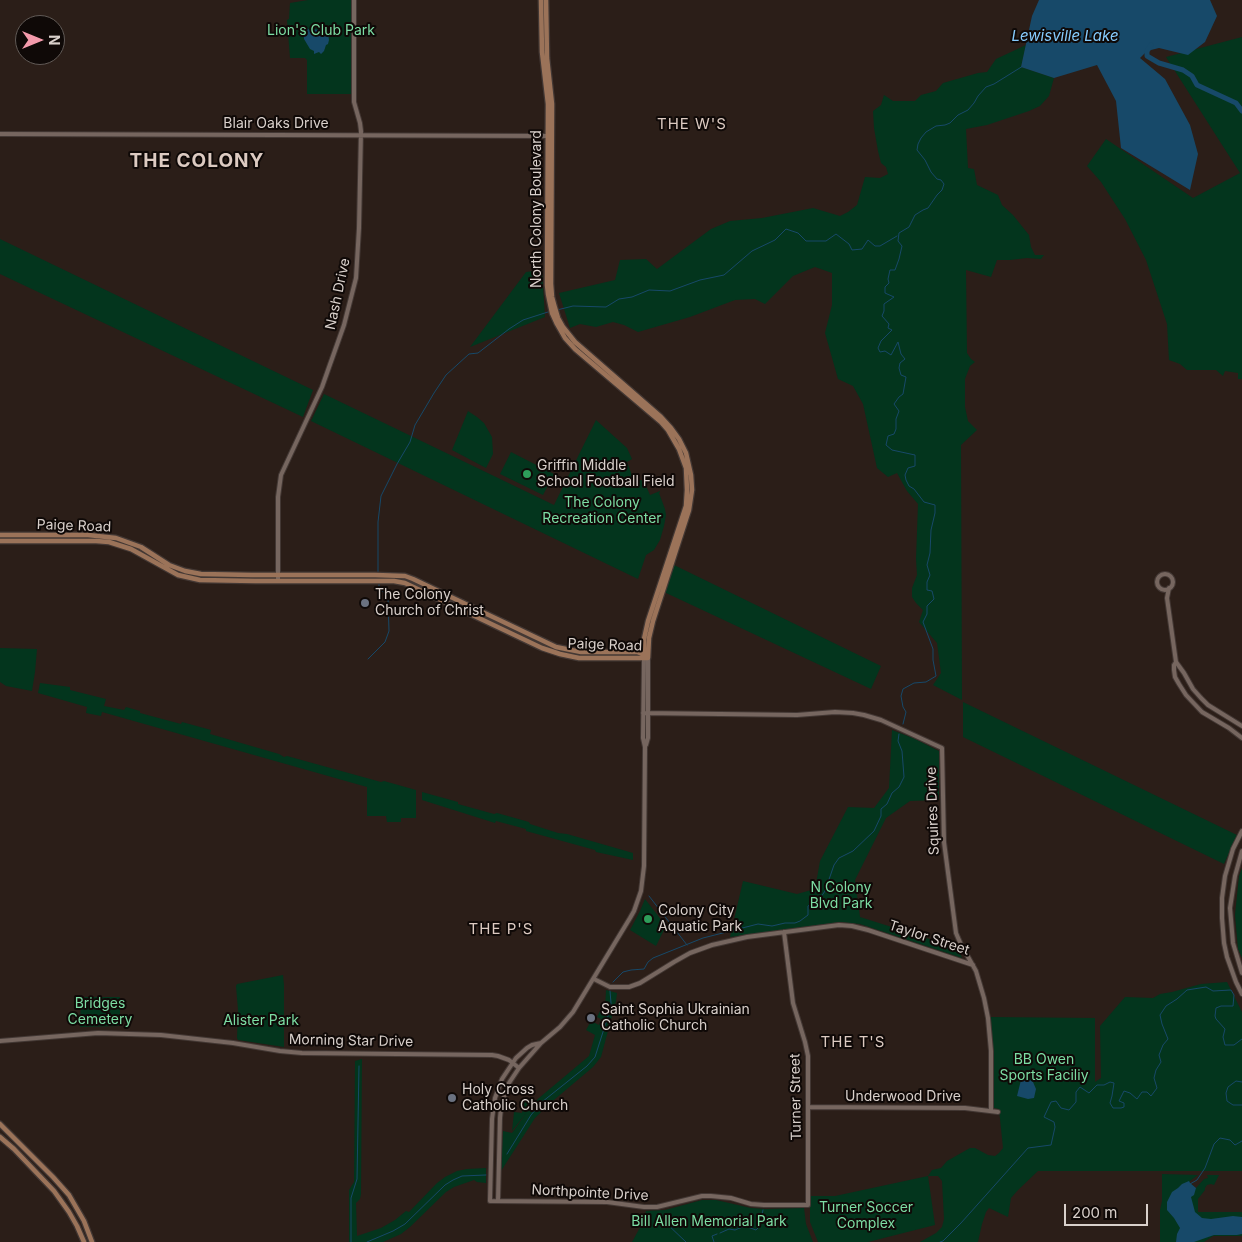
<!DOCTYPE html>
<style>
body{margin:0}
#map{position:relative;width:1242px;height:1242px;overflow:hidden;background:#2b1e18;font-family:Inter,sans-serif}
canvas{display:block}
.north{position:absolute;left:15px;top:15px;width:50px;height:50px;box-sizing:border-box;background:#0f0907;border:1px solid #605955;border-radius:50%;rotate:90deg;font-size:14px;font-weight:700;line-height:20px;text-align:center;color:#d9d0cb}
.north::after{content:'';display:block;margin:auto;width:18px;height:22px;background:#f39aab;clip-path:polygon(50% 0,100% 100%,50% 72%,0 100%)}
.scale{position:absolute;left:1064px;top:1204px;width:84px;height:22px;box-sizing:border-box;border:2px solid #d9d0cb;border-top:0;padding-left:6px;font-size:15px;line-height:18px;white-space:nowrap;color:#d9d0cb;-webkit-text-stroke:4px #0f0907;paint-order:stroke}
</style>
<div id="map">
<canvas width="1242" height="1242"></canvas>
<div class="north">N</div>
<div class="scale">200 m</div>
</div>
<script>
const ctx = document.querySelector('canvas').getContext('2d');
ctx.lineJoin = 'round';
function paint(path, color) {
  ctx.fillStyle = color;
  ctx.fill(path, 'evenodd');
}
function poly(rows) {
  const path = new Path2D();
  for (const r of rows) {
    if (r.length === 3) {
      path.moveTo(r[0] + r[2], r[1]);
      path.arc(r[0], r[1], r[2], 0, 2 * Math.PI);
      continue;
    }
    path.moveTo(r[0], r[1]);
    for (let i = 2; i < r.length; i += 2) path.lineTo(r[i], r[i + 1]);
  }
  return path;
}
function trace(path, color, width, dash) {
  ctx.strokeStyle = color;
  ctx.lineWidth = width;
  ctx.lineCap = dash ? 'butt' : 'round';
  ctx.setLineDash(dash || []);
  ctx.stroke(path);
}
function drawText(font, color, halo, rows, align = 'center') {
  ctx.font = font + ' Inter,sans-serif';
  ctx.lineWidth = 4;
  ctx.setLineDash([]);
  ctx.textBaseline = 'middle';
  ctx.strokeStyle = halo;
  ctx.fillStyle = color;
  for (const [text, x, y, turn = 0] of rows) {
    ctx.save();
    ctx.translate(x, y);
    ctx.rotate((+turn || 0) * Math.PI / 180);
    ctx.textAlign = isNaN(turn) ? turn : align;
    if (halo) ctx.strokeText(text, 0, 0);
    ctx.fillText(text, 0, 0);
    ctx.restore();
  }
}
const green = poly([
 [308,0,352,0,352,94,307,94,307,60,305,58,290,58,287,20,289,19,290,3],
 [1242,37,1242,379,1238,379,1238,373,1225,371,1223,376,1216,370,1187,370,1180,364,1169,360,1167,324,1146,260,1125,219,1101,182,1087,166,1106,139,1193,198,1240,173,1166,57],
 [1026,45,1021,67,1054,78,1049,96,1040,106,1029,111,987,125,966,129,968,168,974,169,977,185,998,195,1002,205,1013,215,1029,235,1031,247,1035,255,1044,255,1041,259,1027,258,1010,260,997,260,991,277,966,270,967,353,971,359,975,362,970,366,965,379,965,407,968,421,977,430,961,445,962,700,933,685,941,673,937,643,919,622,923,610,916,603,912,597,912,588,917,575,916,559,918,504,907,491,897,473,888,477,877,468,863,404,853,386,838,379,825,333,832,305,832,273,815,267,793,276,765,304,755,299,735,300,690,317,638,332,624,325,613,322,596,327,580,324,570,328,559,293,615,280,620,260,646,259,657,269,711,229,730,221,762,218,813,208,840,216,848,212,857,205,865,177,880,178,888,174,886,167,881,163,878,151,874,128,873,111,881,105,884,95,893,101,915,101,921,95,936,91,943,83,978,73,987,72,996,59],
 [0,239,313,390,303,417,0,274],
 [542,270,545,317,470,347,526,272],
 [324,394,554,505,596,420,627,448,632,459,627,462,633,478,644,481,650,495,660,491,660,492,659,493,665,509,666,515,664,526,660,540,654,550,646,555,638,579,311,421],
 [468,411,477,417,484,423,492,437,493,454,486,468,452,450],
 [511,452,554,474,543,495,500,474],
 [674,565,881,666,871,689,664,592],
 [0,648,37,649,35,672,32,691,6,686,0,682],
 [40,683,70,687,70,690,106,699,104,706,124,710,126,707,140,711,140,713,181,724,182,722,211,730,210,734,279,754,284,757,287,756,381,782,384,781,416,790,416,818,401,818,401,822,387,822,386,816,367,816,367,787,102,712,101,716,86,713,87,707,38,693],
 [963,702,1237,835,1224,864,963,737],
 [892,730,913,738,939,751,939,800,910,801,886,818,855,880,860,917,958,948,962,958,860,924,840,922,730,937,743,881,797,894,815,889,820,861,848,807,874,808,889,788],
 [422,792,458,802,458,804,494,814,497,813,529,822,530,824,558,833,567,834,633,853,633,860,596,852,595,850,526,831,526,829,496,821,495,823,422,800],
 [1242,868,1242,958,1238,949,1235,915,1239,876],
 [645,899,666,926,656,946,630,930,640,911],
 [283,975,284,985,284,1047,238,1040,237,1038,238,1010,236,986,237,984],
 [1227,982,1242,1012,1242,1171,1038,1171,1018,1190,1011,1198,1008,1217,989,1208,986,1212,982,1224,978,1242,920,1242,936,1233,942,1227,944,1219,942,1181,938,1176,928,1176,935,1225,868,1242,818,1242,810,1222,810,1196,835,1196,928,1176,932,1170,941,1168,947,1161,970,1148,975,1148,988,1155,995,1156,999,1153,1003,1148,999,1109,993,1108,991,1017,1095,1018,1095,1082,1101,1078,1100,1026,1125,997,1153,998,1160,994,1172,992,1201,984],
 [606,990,617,993,616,1001,601,1057,593,1067,548,1105,535,1118,501,1171,503,1131,512,1133,527,1112,512,1131,514,1112,522,1113,525,1098,533,1100,533,1103,589,1056,595,1035,586,1030,591,1021,599,1025,601,1019,597,1017,601,1009,604,1010,605,1009],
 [81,997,120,997,120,1026,80,1027],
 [362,1059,361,1194,360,1199,356,1203,357,1236,381,1228,395,1220,406,1211,409,1212,437,1183,445,1177,457,1171,467,1169,486,1168,486,1183,477,1182,474,1180,454,1187,446,1192,410,1227,401,1234,383,1242,349,1242,349,1190,354,1182,355,1061],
 [1162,1174,1198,1175,1190,1181,1190,1183,1196,1188,1204,1179,1208,1178,1207,1175,1219,1175,1214,1185,1211,1184,1207,1185,1205,1188,1205,1190,1198,1199,1198,1212,1242,1212,1242,1236,1213,1236,1204,1242,1160,1242,1160,1210,1162,1201],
 [702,1200,716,1200,751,1208,766,1209,804,1208,806,1224,813,1242,632,1242,643,1222,646,1211,665,1210]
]);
const water = poly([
 [1039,0,1210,0,1217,16,1205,42,1188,55,1159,48,1147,51,1140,58,1165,79,1190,125,1198,154,1190,190,1121,148,1116,101,1097,65,1054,78,1021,67,1032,16],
 [303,28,307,28,311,31,313,29,325,31,328,34,329,40,328,44,326,45,324,51,321,54,319,52,314,54,314,51,310,49,304,39],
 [1021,1080,1030,1080,1033,1082,1036,1089,1034,1098,1028,1099,1017,1096],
 [1189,1181,1190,1183,1196,1188,1194,1195,1191,1197,1195,1212,1202,1218,1211,1219,1233,1216,1242,1217,1242,1234,1237,1235,1214,1235,1194,1242,1176,1242,1177,1234,1180,1228,1174,1218,1167,1210,1167,1202,1172,1192,1178,1188,1182,1184]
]);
const stream = poly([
 [557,310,573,306,606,307,619,299,632,297,649,290,670,291,700,280,724,275,752,251,775,240,786,229,798,233,806,241,826,241,836,234,849,244,852,250,862,249,868,240,875,246,880,246,897,236],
 [378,574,378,522,381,496,397,464,410,442,415,425,434,393,446,375,469,354,478,353,509,329,523,320,551,311],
 [368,659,385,642,389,631,388,598,379,587,379,583],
 [903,724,906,712,903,707,901,696,903,689,914,683,926,682,936,676,933,660,933,649,923,622,927,614,927,606,934,599,932,591,927,590,927,582,930,575,927,565,930,553,931,530,935,513,935,505,924,502,914,489,909,486,906,480,905,475,908,468,915,466,915,455,892,450,886,445,888,436,894,434,896,429,896,419,899,411,894,404,899,397,903,394,906,377,901,375,899,368,900,363,905,359,901,354,898,342,891,355,885,351,880,352,878,348,881,341,892,330,888,328,889,324,882,316,884,311,884,304,894,297,885,293,885,287,889,283,888,279,890,270,895,270,899,259,902,246,898,241,899,233,909,227,915,215,923,210,928,208,937,195,942,190,944,184,941,180,937,179,931,172,925,160,917,150,918,144,921,138,926,132,936,126,945,125,950,123,958,115,968,110,974,103,978,96,986,87,994,84,1023,66],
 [649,896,687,945],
 [613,982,623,972,631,970,644,969,648,962,653,958,703,938,758,924,772,926,785,923,795,923,800,921,808,915,808,906,821,897,825,891,834,865,839,858,853,851,874,831,881,816,881,809,887,804,892,793,899,787,904,777,902,751,898,741,899,734],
 [1242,1082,1236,1081,1228,1087,1226,1093,1227,1101,1233,1105,1242,1105],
 [507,1154,531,1115,542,1102,587,1066,595,1057,609,1013,611,1003,610,991],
 [1190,1184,1197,1180,1205,1168,1214,1144,1220,1138,1230,1140,1235,1145,1242,1141],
 [661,1219,666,1223,686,1242],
 [720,1233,729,1229,735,1230,745,1226,756,1230,759,1227,763,1210],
 [351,1242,351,1198,357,1179,359,1066],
 [367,1242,393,1231,405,1224,445,1185,453,1180,462,1176,486,1175],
 [714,1242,712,1236,717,1234],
 [940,1242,943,1241,961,1223,1028,1148,1051,1145,1055,1127,1054,1122,1044,1117,1051,1102,1056,1101,1061,1108,1069,1110,1076,1102,1076,1092,1080,1087,1089,1093,1097,1085,1104,1085,1110,1082,1114,1083,1112,1096,1110,1103,1113,1108,1121,1108,1124,1107,1124,1103,1119,1101,1124,1091,1130,1093,1137,1099,1142,1092,1147,1092,1151,1096,1157,1088,1154,1078,1156,1070,1161,1062,1159,1055,1163,1045,1168,1039,1162,1024,1160,1015,1166,1006,1177,999,1187,990,1206,987,1213,991,1231,990,1234,995,1233,1006,1221,1006,1216,1008,1215,1016,1216,1019,1225,1029,1223,1037,1225,1045,1234,1045,1242,1039]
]);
const river = poly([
 [1151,45,1147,51,1147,56,1159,63,1183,70,1192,76,1197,85,1236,103,1242,111]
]);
const tertiary = poly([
 [0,134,550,136],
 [1165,582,8],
 [278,581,278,497,281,475,322,387,344,325,356,278,359,228,361,131,360,123,354,102,354,0],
 [1169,588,1167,598,1176,662,1174,665,1174,670,1175,677,1179,684,1186,695,1202,712,1229,728,1242,738],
 [1176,662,1184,673,1193,689,1201,698,1208,705,1242,726],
 [643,713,797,715,835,712,853,713,864,715,881,720,942,748,944,842,956,933,962,947,967,955,976,971,984,998,988,1018,991,1051,991,1111],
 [646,745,648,738,648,658],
 [1242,831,1233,849,1225,876,1222,898,1222,918,1224,943,1227,957,1236,982,1242,994],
 [1242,851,1235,876,1230,908,1233,943,1242,973],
 [594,979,610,987,629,987,640,983,674,962,690,953,712,945,747,937,839,925,852,926,868,930,973,965],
 [0,1041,98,1033,161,1035,233,1043,280,1051,302,1053,492,1055,498,1056,509,1060,519,1068],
 [541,1043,532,1045,527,1048,516,1058,502,1079,495,1098,492,1119,490,1201,607,1202,644,1207,657,1207,702,1196,711,1196,731,1198,751,1204,764,1205,808,1205,808,1056,805,1042,793,1003,784,932],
 [808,1107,965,1108,998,1112],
 [498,1201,500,1118,501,1108,505,1094,509,1083,519,1068,541,1043,560,1027,573,1012,630,918,634,911,641,891,644,866,645,747,643,738,644,658]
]);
const secondary = poly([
 [541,0,542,52,548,104,547,285,548,294,552,313,557,324,565,338,575,349,661,422,668,430,679,449,686,468,687,490,686,506,648,621,644,639,644,658],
 [546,0,547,58,552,104,551,284,552,297,555,308,558,318,563,327,575,342,661,417,671,428,679,439,686,453,691,475,692,490,689,510,653,621,649,638,648,658],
 [0,535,88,535,116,538,141,547,169,565,185,571,201,574,252,575,375,575,405,576,413,579,556,647,581,652,637,652,645,655],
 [0,541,96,541,109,542,131,549,178,575,200,580,255,581,394,581,405,583,542,648,560,654,579,658,647,658],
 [0,1124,53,1177,69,1195,84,1221,92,1242],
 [0,1137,14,1149,54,1191,69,1212,77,1226,84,1242]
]);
const markers = [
 [527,474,5,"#2e9e5b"],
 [365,603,5,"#6b7280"],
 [648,919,5,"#2e9e5b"],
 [591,1018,5,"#6b7280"],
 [452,1098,5,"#6b7280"]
];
const parkNames = [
 ["Lion's Club Park",321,31],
 ["The Colony",602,503],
 ["Recreation Center",602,519],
 ["N Colony",841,888],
 ["Blvd Park",841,904],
 ["Bridges",100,1004],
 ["Cemetery",100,1020],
 ["Alister Park",261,1021],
 ["BB Owen",1044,1060],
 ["Sports Faciliy",1044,1076],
 ["Turner Soccer",866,1208],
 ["Complex",866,1224],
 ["Bill Allen Memorial Park",709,1222]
];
const streetNames = [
 ["Blair Oaks Drive",276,124],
 ["North Colony Boulevard",537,209,-90],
 ["Nash Drive",338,294,-78],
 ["Paige Road",74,526,2],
 ["Paige Road",605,645,2],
 ["Squires Drive",933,811,-92],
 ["Taylor Street",929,938,18],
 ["Morning Star Drive",351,1041,1],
 ["Turner Street",796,1097,-91],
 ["Underwood Drive",903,1097],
 ["Northpointe Drive",590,1193,3]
];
const poiNames = [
 ["Griffin Middle",537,466],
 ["School Football Field",537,482],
 ["The Colony",375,595],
 ["Church of Christ",375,611],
 ["Colony City",658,911],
 ["Aquatic Park",658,927],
 ["Saint Sophia Ukrainian",601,1010],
 ["Catholic Church",601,1026],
 ["Holy Cross",462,1090],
 ["Catholic Church",462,1106]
];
const waterNames = [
 ["Lewisville Lake",1065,36]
];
const neighbourhoodNames = [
 ["THE W'S",692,124],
 ["THE P'S",501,929],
 ["THE T'S",853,1042]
];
const districtNames = [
 ["THE COLONY",197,161]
];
paint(green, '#03351d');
paint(water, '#174969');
trace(stream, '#174969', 1);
trace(river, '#174969', 5);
trace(tertiary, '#433834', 6);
trace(secondary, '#433834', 7);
trace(tertiary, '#76665f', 4);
trace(secondary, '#9b7359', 4.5);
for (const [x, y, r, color] of markers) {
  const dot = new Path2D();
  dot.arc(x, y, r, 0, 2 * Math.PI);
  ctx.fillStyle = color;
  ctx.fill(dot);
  trace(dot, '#0f0907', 2);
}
drawText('14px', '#7cdda3', '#0f0907', parkNames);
drawText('14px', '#d9d0cb', '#0f0907', streetNames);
drawText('14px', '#d9d0cb', '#0f0907', poiNames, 'left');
drawText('italic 15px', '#86cbfd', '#0f0907', waterNames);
ctx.letterSpacing = '1px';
drawText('15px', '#dccac1', '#0f0907', neighbourhoodNames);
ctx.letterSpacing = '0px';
ctx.letterSpacing = '1px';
drawText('bold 19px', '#dccac1', '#0f0907', districtNames);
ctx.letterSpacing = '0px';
</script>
